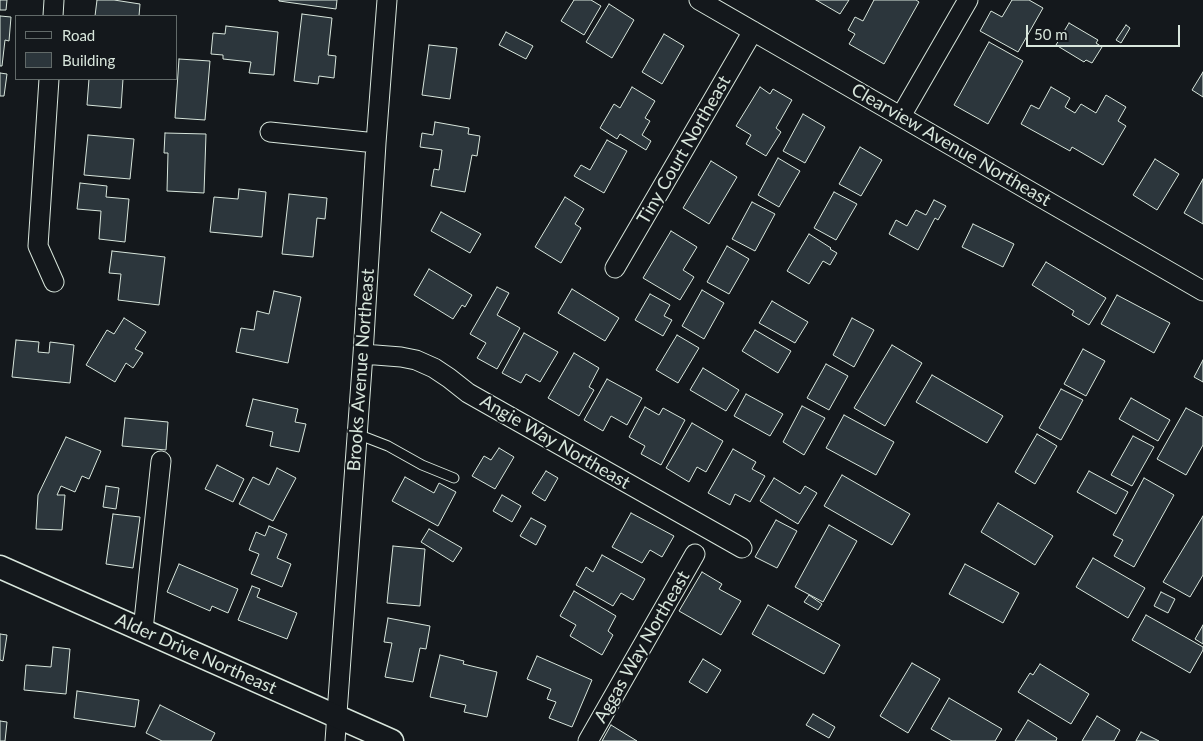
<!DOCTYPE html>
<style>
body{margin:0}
#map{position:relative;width:1203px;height:741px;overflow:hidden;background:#14181c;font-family:Lato,sans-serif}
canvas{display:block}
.legend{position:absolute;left:15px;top:15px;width:162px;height:65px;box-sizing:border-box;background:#14181c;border:1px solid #626a69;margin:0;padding:6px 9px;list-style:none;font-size:15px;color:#d8e6dc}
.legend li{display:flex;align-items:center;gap:10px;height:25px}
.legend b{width:25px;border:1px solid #626a69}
.scale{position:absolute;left:1026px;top:25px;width:154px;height:22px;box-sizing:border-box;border:2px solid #d8e6dc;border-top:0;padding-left:6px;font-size:15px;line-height:18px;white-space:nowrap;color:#d8e6dc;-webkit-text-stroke:4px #14181c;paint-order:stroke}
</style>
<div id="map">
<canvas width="1203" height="741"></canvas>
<ul class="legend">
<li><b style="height:6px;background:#14181c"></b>Road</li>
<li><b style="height:14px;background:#2c363c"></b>Building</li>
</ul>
<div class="scale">50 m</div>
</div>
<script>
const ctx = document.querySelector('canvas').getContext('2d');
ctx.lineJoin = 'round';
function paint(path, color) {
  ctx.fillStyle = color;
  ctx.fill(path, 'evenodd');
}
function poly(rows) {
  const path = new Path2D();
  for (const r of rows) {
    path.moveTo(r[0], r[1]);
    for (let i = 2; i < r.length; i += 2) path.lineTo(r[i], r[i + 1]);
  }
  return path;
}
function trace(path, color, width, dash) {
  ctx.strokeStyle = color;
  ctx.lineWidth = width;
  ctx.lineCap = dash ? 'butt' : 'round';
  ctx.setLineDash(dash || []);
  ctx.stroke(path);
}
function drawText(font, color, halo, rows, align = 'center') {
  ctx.font = font + ' Lato,sans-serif';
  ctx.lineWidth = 4;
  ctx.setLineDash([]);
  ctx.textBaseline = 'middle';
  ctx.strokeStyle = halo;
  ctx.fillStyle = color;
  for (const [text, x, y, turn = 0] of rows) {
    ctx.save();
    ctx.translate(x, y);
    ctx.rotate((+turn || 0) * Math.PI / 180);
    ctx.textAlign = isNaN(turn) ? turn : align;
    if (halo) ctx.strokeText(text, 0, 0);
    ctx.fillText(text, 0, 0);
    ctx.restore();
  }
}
const building = poly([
 [0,0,7,0,6,10,0,10,0,0],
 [97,0,114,0,140,4,139,16,95,16,97,0],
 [279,0,337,0,336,9,279,1,279,0],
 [574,0,591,0,601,6,584,35,561,21,574,0],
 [816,0,849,0,840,14,816,0],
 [874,0,916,0,919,2,884,64,849,44,855,34,848,30,855,17,863,21,874,0],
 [1012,0,1029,0,1043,8,1018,52,980,31,991,11,1002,17,1012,0],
 [609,4,634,20,612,58,586,42,609,4],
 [302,14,332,18,328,55,336,56,334,78,319,76,318,84,294,81,302,14],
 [0,16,11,17,9,41,5,40,2,66,0,66,0,16],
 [1069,23,1098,40,1096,43,1102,47,1092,63,1086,60,1084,62,1056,45,1069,23],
 [1126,25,1130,28,1121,43,1116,40,1126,25],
 [226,26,278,32,274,75,249,73,251,62,223,59,223,55,211,54,213,33,225,34,226,26],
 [506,32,533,46,526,59,499,45,506,32],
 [664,34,684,46,662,84,642,72,664,34],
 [989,42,1023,61,988,124,954,105,989,42],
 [429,45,457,48,450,99,422,95,429,45],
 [179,59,210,61,205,120,175,118,179,59],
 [1203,72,1203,97,1192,90,1203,72],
 [0,73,7,74,4,96,0,96,0,73],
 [89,79,123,79,121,108,87,105,89,79],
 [632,87,655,101,645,118,650,121,642,135,651,141,646,150,620,134,617,139,600,128,614,104,620,108,632,87],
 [760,87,770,94,773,89,792,100,776,128,781,132,766,156,746,144,751,135,736,126,760,87],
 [1051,87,1070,98,1065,107,1075,113,1081,104,1096,113,1106,95,1126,107,1118,121,1126,126,1103,165,1072,147,1070,151,1021,124,1031,105,1039,109,1051,87],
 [803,114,825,127,805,163,783,151,803,114],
 [435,122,469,128,468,134,480,136,477,156,472,155,465,192,431,186,434,169,439,170,442,150,420,147,422,133,433,135,435,122],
 [165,133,206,134,204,193,167,191,168,153,164,153,165,133],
 [88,135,134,139,130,179,84,175,88,135],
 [607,140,627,151,604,193,574,176,581,165,590,170,607,140],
 [860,147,882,160,861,196,839,184,860,147],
 [778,158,800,171,779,207,758,195,778,158],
 [1155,159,1179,174,1157,210,1133,195,1155,159],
 [711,161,737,177,709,224,683,208,711,161],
 [1203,179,1203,224,1184,213,1203,179],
 [80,183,107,186,106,197,129,199,125,242,99,239,101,211,77,209,80,183],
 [239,189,266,192,262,237,210,232,214,197,238,199,239,189],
 [834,192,857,204,836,240,814,228,834,192],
 [289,194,327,198,325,219,317,218,313,257,282,254,289,194],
 [565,197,584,209,575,224,581,228,561,263,535,247,565,197],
 [934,200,946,206,938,220,935,218,918,250,889,234,896,220,907,226,916,210,926,215,934,200],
 [752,202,775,214,755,251,732,239,752,202],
 [441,212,481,234,470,253,431,231,441,212],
 [973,224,1014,244,1003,267,962,247,973,224],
 [671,231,697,247,683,270,694,277,680,300,643,278,671,231],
 [809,234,831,248,830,249,837,253,830,265,823,261,809,284,787,271,809,234],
 [727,246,749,259,729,294,707,282,727,246],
 [112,251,165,257,159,305,118,300,121,274,109,273,112,251],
 [1046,262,1106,298,1089,325,1072,315,1074,311,1032,285,1046,262],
 [429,269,472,295,465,307,462,305,453,319,414,295,429,269],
 [497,287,509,293,497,315,520,328,497,369,477,358,486,343,470,334,497,287],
 [572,289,619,318,605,341,558,313,572,289],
 [702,290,724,303,704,339,682,326,702,290],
 [274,291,301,297,288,363,236,352,241,328,254,330,257,311,269,314,274,291],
 [650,294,670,305,664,316,672,320,663,336,635,320,650,294],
 [1117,295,1170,323,1154,353,1101,324,1117,295],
 [772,301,808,322,795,343,759,323,772,301],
 [124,318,146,332,135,349,143,353,133,368,126,363,115,382,86,365,107,330,114,334,124,318],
 [852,318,874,330,854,367,833,355,852,318],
 [755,330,791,351,778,373,742,351,755,330],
 [524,333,558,352,540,382,526,374,521,383,502,373,524,333],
 [677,335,699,348,678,383,656,370,677,335],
 [16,340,39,342,38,352,49,353,50,342,74,345,70,383,12,377,16,340],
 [892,345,922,363,885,426,854,408,892,345],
 [1083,349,1105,361,1086,396,1064,384,1083,349],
 [574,353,599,368,589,387,594,390,579,416,548,398,574,353],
 [1203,360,1203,382,1194,377,1203,360],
 [826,364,848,376,829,410,807,398,826,364],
 [703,368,739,390,726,411,690,390,703,368],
 [932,375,1003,416,987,443,916,402,932,375],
 [607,379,642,398,627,425,611,416,603,431,584,420,607,379],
 [1061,389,1083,400,1061,440,1039,428,1061,389],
 [746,394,783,414,770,436,734,416,746,394],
 [1131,398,1170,420,1158,441,1119,419,1131,398],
 [253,399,298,409,295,422,306,424,299,452,270,446,273,432,246,426,253,399],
 [802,406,825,418,804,455,783,442,802,406],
 [645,407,659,415,663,408,685,420,661,465,641,454,645,446,629,437,645,407],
 [1186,408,1203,417,1203,445,1186,475,1157,459,1186,408],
 [844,415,894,442,876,475,826,448,844,415],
 [125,418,168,422,166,450,122,446,125,418],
 [692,423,723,441,706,472,697,467,689,482,666,468,692,423],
 [1037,434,1057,446,1035,484,1015,472,1037,434],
 [1133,436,1154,447,1132,486,1111,475,1133,436],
 [66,437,101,451,89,479,82,476,75,492,61,486,57,495,65,495,62,530,36,529,38,495,66,437],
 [499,448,514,457,495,489,472,476,484,456,491,460,499,448],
 [733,449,756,462,752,469,765,476,750,502,735,494,730,505,708,493,733,449],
 [217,465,244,479,233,502,205,489,217,465],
 [277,468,296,478,273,521,239,504,253,477,269,485,277,468],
 [546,471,558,478,545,501,532,493,546,471],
 [1089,471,1128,492,1116,514,1077,492,1089,471],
 [842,475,910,514,892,545,824,506,842,475],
 [405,477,434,493,439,483,456,492,438,526,392,501,405,477],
 [774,478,800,494,805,486,817,493,798,524,760,501,774,478],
 [1144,478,1174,495,1134,567,1114,556,1123,540,1113,535,1144,478],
 [106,486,119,488,116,509,103,507,106,486],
 [502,495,521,506,512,522,493,511,502,495],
 [998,503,1053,536,1035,565,981,532,998,503],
 [631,513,674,536,662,557,650,550,642,563,612,547,631,513],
 [113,514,140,517,133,568,106,564,113,514],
 [1203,516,1203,575,1190,597,1163,582,1203,516],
 [531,518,546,526,536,545,520,536,531,518],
 [776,520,797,531,777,568,755,557,776,520],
 [829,525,857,541,823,602,795,587,829,525],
 [269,526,287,534,277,558,291,564,282,587,251,574,259,554,249,550,256,532,265,536,269,526],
 [429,529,462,548,453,562,421,542,429,529],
 [393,546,425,549,420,606,387,603,393,546],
 [602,555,645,579,633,600,621,593,613,606,576,585,586,567,593,572,602,555],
 [1093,558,1145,588,1128,618,1076,587,1093,558],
 [179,564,238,589,228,613,212,606,210,611,167,592,179,564],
 [965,564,1019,593,1003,623,949,594,965,564],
 [702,572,722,584,719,589,741,601,721,635,679,611,702,572],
 [252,586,260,589,257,597,297,613,287,639,238,620,252,586],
 [574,591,616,616,608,631,613,635,602,655,570,636,576,625,560,616,574,591],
 [1161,592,1175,599,1168,613,1154,606,1161,592],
 [809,595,822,604,818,610,804,602,809,595],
 [768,605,840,645,824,674,752,634,768,605],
 [1146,615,1203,647,1203,650,1190,673,1132,640,1146,615],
 [388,618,430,626,426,649,420,648,413,682,385,677,392,643,384,642,388,618],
 [1203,625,1203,644,1195,639,1203,625],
 [0,634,7,635,3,661,0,660,0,634],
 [53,647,70,649,66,694,24,690,26,665,51,667,53,647],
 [440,655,464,661,463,664,497,672,487,717,464,712,466,705,430,697,440,655],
 [537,656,592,680,572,727,549,718,556,702,547,699,551,689,527,679,537,656],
 [703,659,721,670,707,693,689,682,703,659],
 [912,663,940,679,908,733,880,716,912,663],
 [1040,664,1089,694,1071,724,1018,692,1030,673,1033,675,1040,664],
 [77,691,139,700,135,727,74,718,77,691],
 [949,698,1002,729,995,741,952,741,931,729,949,698],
 [160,705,215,733,211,741,162,741,146,733,160,705],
 [813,714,835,727,829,738,806,725,813,714],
 [1097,716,1120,730,1114,741,1082,741,1097,716],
 [1028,720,1057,738,1056,741,1015,741,1028,720],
 [0,721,7,722,5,741,0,741,0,721],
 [611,725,637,741,602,741,611,725],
 [1141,732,1159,741,1136,741,1141,732]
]);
const service = poly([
 [357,434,388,446,422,465,454,478]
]);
const minor = poly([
 [699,0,1203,291],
 [53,16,54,0],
 [49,79,38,246,54,282],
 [901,116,968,0],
 [270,132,376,143],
 [615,268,753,31],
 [363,354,401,357,416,360,434,368,449,378,468,393,742,548],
 [143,630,161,461],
 [335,741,363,354,376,143,387,0],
 [588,741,695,554]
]);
const tertiary = poly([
 [0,567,392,741]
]);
const streetNames = [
 ["Clearview Avenue Northeast",951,145,30],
 ["Tiny Court Northeast",684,150,-60],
 ["Brooks Avenue Northeast",361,370,-86],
 ["Angie Way Northeast",555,442,30],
 ["Aggas Way Northeast",642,647,-60],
 ["Alder Drive Northeast",196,654,24]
];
paint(building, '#2c363c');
trace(building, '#d8e6dc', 1);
trace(service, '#d8e6dc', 11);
trace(minor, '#d8e6dc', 21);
trace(tertiary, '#d8e6dc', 25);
trace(service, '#14181c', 9);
trace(minor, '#14181c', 19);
trace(tertiary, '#14181c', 22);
drawText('18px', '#d8e6dc', '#14181c', streetNames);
</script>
